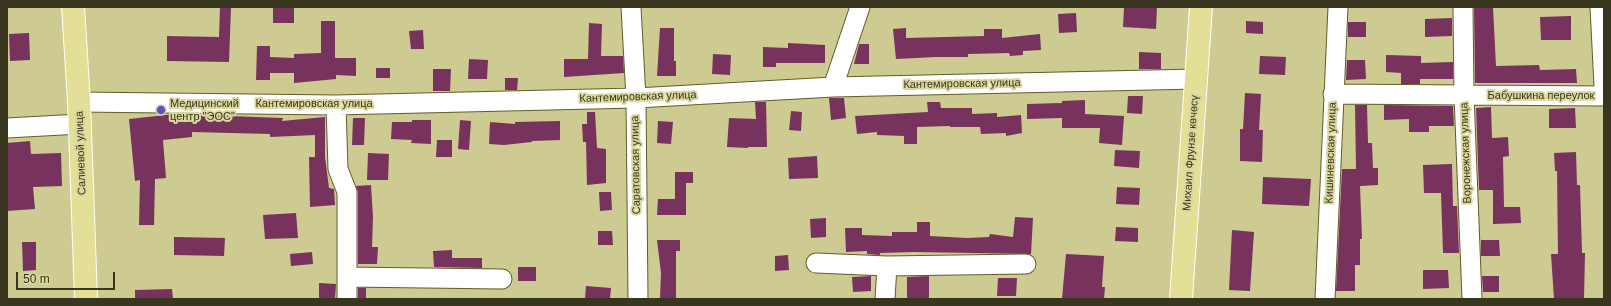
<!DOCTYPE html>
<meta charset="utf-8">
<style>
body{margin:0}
#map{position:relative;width:1611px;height:306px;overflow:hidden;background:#cdca92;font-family:Arial,sans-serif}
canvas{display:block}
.frame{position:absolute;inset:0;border:8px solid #38361f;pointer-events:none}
.scale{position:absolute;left:16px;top:272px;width:99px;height:18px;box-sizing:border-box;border:2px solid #38361f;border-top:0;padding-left:5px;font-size:12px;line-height:14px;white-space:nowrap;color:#38361f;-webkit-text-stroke:3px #dad79e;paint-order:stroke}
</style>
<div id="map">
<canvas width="1611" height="306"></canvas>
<div class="frame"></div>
<div class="scale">50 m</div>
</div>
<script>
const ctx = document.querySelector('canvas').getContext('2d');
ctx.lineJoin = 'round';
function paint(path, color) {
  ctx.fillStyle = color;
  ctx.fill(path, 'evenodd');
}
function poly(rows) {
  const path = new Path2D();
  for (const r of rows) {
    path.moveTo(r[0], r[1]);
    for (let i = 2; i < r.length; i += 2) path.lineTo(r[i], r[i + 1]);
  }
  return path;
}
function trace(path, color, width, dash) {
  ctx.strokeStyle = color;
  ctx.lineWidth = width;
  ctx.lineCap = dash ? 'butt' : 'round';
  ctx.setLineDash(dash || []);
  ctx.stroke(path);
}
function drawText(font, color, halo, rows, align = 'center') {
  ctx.font = font + ' Arial,sans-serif';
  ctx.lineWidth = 4;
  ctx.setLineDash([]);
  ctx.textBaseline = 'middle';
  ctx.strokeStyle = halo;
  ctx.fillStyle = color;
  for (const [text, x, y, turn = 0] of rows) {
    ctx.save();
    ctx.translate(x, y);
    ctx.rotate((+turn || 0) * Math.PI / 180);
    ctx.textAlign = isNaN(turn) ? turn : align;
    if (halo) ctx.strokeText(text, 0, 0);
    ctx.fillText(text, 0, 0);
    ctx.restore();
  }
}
const building = poly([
 [220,7,231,8,229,62,167,61,167,36,219,37],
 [273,7,294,7,294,23,273,23],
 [1124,7,1157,7,1156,29,1123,27],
 [1474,7,1493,7,1496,66,1539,65,1540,70,1576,69,1577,83,1475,83],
 [1076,13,1077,32,1059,33,1058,14],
 [1571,16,1571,40,1541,40,1540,17],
 [1452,18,1452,36,1425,37,1425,19],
 [321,21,335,21,335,58,356,58,356,76,336,75,336,79,294,83,294,73,270,73,270,80,256,80,257,46,270,46,270,57,294,58,294,54,321,53],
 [1246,21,1263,22,1263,34,1246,33],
 [1348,22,1366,22,1366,37,1348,37],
 [589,23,602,24,601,56,623,56,624,73,564,77,564,59,588,59],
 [660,28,674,28,674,61,676,61,676,76,657,76],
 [906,28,906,38,984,36,984,29,1002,29,1002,38,1040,34,1041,50,1023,51,1023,55,1010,56,1009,53,968,54,968,57,936,57,896,59,893,29],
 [423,30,424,49,411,49,409,31],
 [29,33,30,60,10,61,9,34],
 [788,43,825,45,825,63,776,63,776,67,763,67,763,47,788,48],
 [859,44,869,44,869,64,854,64],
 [1139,52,1161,53,1161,69,1139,69],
 [713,54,731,55,730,75,712,74],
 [1386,55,1421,56,1421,63,1453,62,1453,79,1420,79,1420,84,1401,84,1401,73,1386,72],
 [1260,56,1286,57,1285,75,1259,74],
 [469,59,488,60,487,79,468,79],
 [1347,60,1365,60,1366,79,1346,80],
 [376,68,390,68,390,78,376,78],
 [433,69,451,69,450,91,433,91],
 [505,78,518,78,517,90,505,90],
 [1245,93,1261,94,1259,130,1263,130,1262,162,1240,161,1240,129,1243,129],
 [1128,96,1143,96,1142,114,1127,113],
 [829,98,844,98,846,118,831,120],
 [1085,100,1085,114,1124,116,1122,145,1099,143,1100,128,1062,128,1062,118,1027,119,1027,104,1062,103,1062,101],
 [755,102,766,102,767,147,748,147,748,148,727,147,729,118,756,119],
 [927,102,940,102,941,108,972,108,972,114,997,113,997,117,1021,115,1022,133,1006,136,1006,133,981,134,980,127,950,127,950,126,917,127,917,144,904,144,904,136,877,135,877,132,857,134,855,116,928,112],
 [1355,105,1367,105,1368,143,1372,143,1373,168,1378,168,1378,185,1360,186,1362,239,1360,239,1360,265,1355,265,1355,291,1336,291,1342,169,1356,169],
 [1384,105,1453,106,1454,126,1429,126,1429,132,1409,132,1409,119,1384,120],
 [1491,107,1492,138,1508,137,1509,156,1503,157,1504,207,1520,207,1521,223,1493,224,1493,190,1479,190,1476,108],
 [1575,108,1576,128,1549,128,1549,109],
 [791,111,802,112,801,131,789,130],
 [587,112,595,112,597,148,606,149,606,183,587,185,586,142,583,142,582,124,587,124],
 [175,114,283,118,282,121,325,117,325,157,329,188,334,189,335,205,310,207,309,157,315,157,315,135,270,137,270,134,192,132,192,137,163,140,166,178,155,179,154,225,139,225,140,180,135,181,129,119],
 [353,118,365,118,364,145,352,145],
 [412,120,431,120,431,144,411,143,412,140,391,139,392,122,412,122],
 [460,120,471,121,469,150,458,149],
 [560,121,560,140,532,141,532,142,504,145,489,144,490,122,515,124,515,122],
 [658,121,673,122,671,144,657,143],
 [437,140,452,140,452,157,436,157],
 [30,141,31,154,61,153,62,186,33,187,35,209,7,211,7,143],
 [1115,150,1140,151,1139,168,1114,166],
 [1576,152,1577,185,1580,185,1582,253,1585,253,1584,299,1554,299,1551,254,1558,254,1557,171,1555,171,1554,153],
 [368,153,389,154,388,180,367,180],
 [817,156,818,178,789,179,788,158],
 [1452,164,1453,206,1457,206,1459,253,1443,253,1441,193,1424,193,1423,165],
 [675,172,693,172,693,183,686,183,686,215,657,215,658,199,675,199],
 [1263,177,1311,179,1309,206,1262,204],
 [371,185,373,217,372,247,378,247,377,264,358,264,358,192,356,186],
 [1117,187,1140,188,1139,205,1116,204],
 [599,192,611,192,612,210,600,211],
 [296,213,298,238,265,239,263,215],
 [1015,217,1033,218,1031,254,914,252,880,253,880,255,867,254,867,251,846,252,845,228,862,228,862,235,892,236,892,232,917,232,917,222,930,222,930,236,967,238,989,237,990,234,1013,237],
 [826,218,826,237,811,238,810,219],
 [1116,227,1138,228,1138,242,1115,241],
 [1232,230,1254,232,1250,291,1229,290],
 [598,231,612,231,613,245,598,245],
 [174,237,225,238,224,256,174,255],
 [657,240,680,240,680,251,676,251,676,299,660,299,661,273],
 [1481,240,1499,240,1500,256,1481,256],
 [22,242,36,242,36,270,23,271],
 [452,250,452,258,482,258,482,268,434,267,433,251],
 [312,252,313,264,291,266,290,254],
 [1066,254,1104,256,1102,287,1105,287,1104,299,1062,299],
 [788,255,789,270,775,271,775,256],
 [518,267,536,267,536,281,518,281],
 [1423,270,1448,270,1449,288,1423,289],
 [871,276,871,291,853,292,852,277],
 [929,276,929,299,907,299,907,277],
 [1482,276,1499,276,1499,292,1483,292],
 [998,278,1017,278,1016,296,997,296],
 [319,283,336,284,335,299,319,299],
 [586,286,611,288,610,299,585,299],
 [358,288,366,288,366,299,358,299],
 [172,289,173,299,135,299,135,290]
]);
const minor = poly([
 [631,7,636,98,638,299],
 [1463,7,1464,95,1472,299],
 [1600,7,1604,86],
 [833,87,860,7],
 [1333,94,1604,96],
 [79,102,336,105,636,98,833,87,1197,79],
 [336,105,338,169,347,192,347,299],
 [7,128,80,124],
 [816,263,887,266,1026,264],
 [347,277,502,279],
 [885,299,887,266],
 [1325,299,1338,7]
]);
const major = poly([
 [73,7,79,102,86,299],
 [1181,299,1201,7]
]);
const markers = [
 [161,110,5,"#604dc5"]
];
const streetNames = [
 ["Кантемировская улица",962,84,-1],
 ["Бабушкина переулок",1541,96],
 ["Кантемировская улица",638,97,-2],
 ["Кантемировская улица",314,104],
 ["Салиевой улица",81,153,-92],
 ["Михаил Фрунзе көчөсү",1191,153,-86],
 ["Кишиневская улица",1331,153,-88],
 ["Воронежская улица",1466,153,-92],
 ["Саратовская улица",636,165,-91]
];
const poiNames = [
 ["Медицинский",170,104],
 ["центр \"ЭОС\"",170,117]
];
paint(building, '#77335d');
trace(minor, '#615d28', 21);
trace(major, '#fff', 24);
trace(minor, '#fff', 19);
trace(major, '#e4df97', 22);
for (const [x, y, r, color] of markers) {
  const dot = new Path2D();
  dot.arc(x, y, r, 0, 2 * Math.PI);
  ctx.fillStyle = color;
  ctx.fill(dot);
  trace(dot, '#dad79e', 1.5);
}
drawText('11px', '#38361f', '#dad79e', streetNames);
drawText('11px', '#38361f', '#dad79e', poiNames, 'left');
</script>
